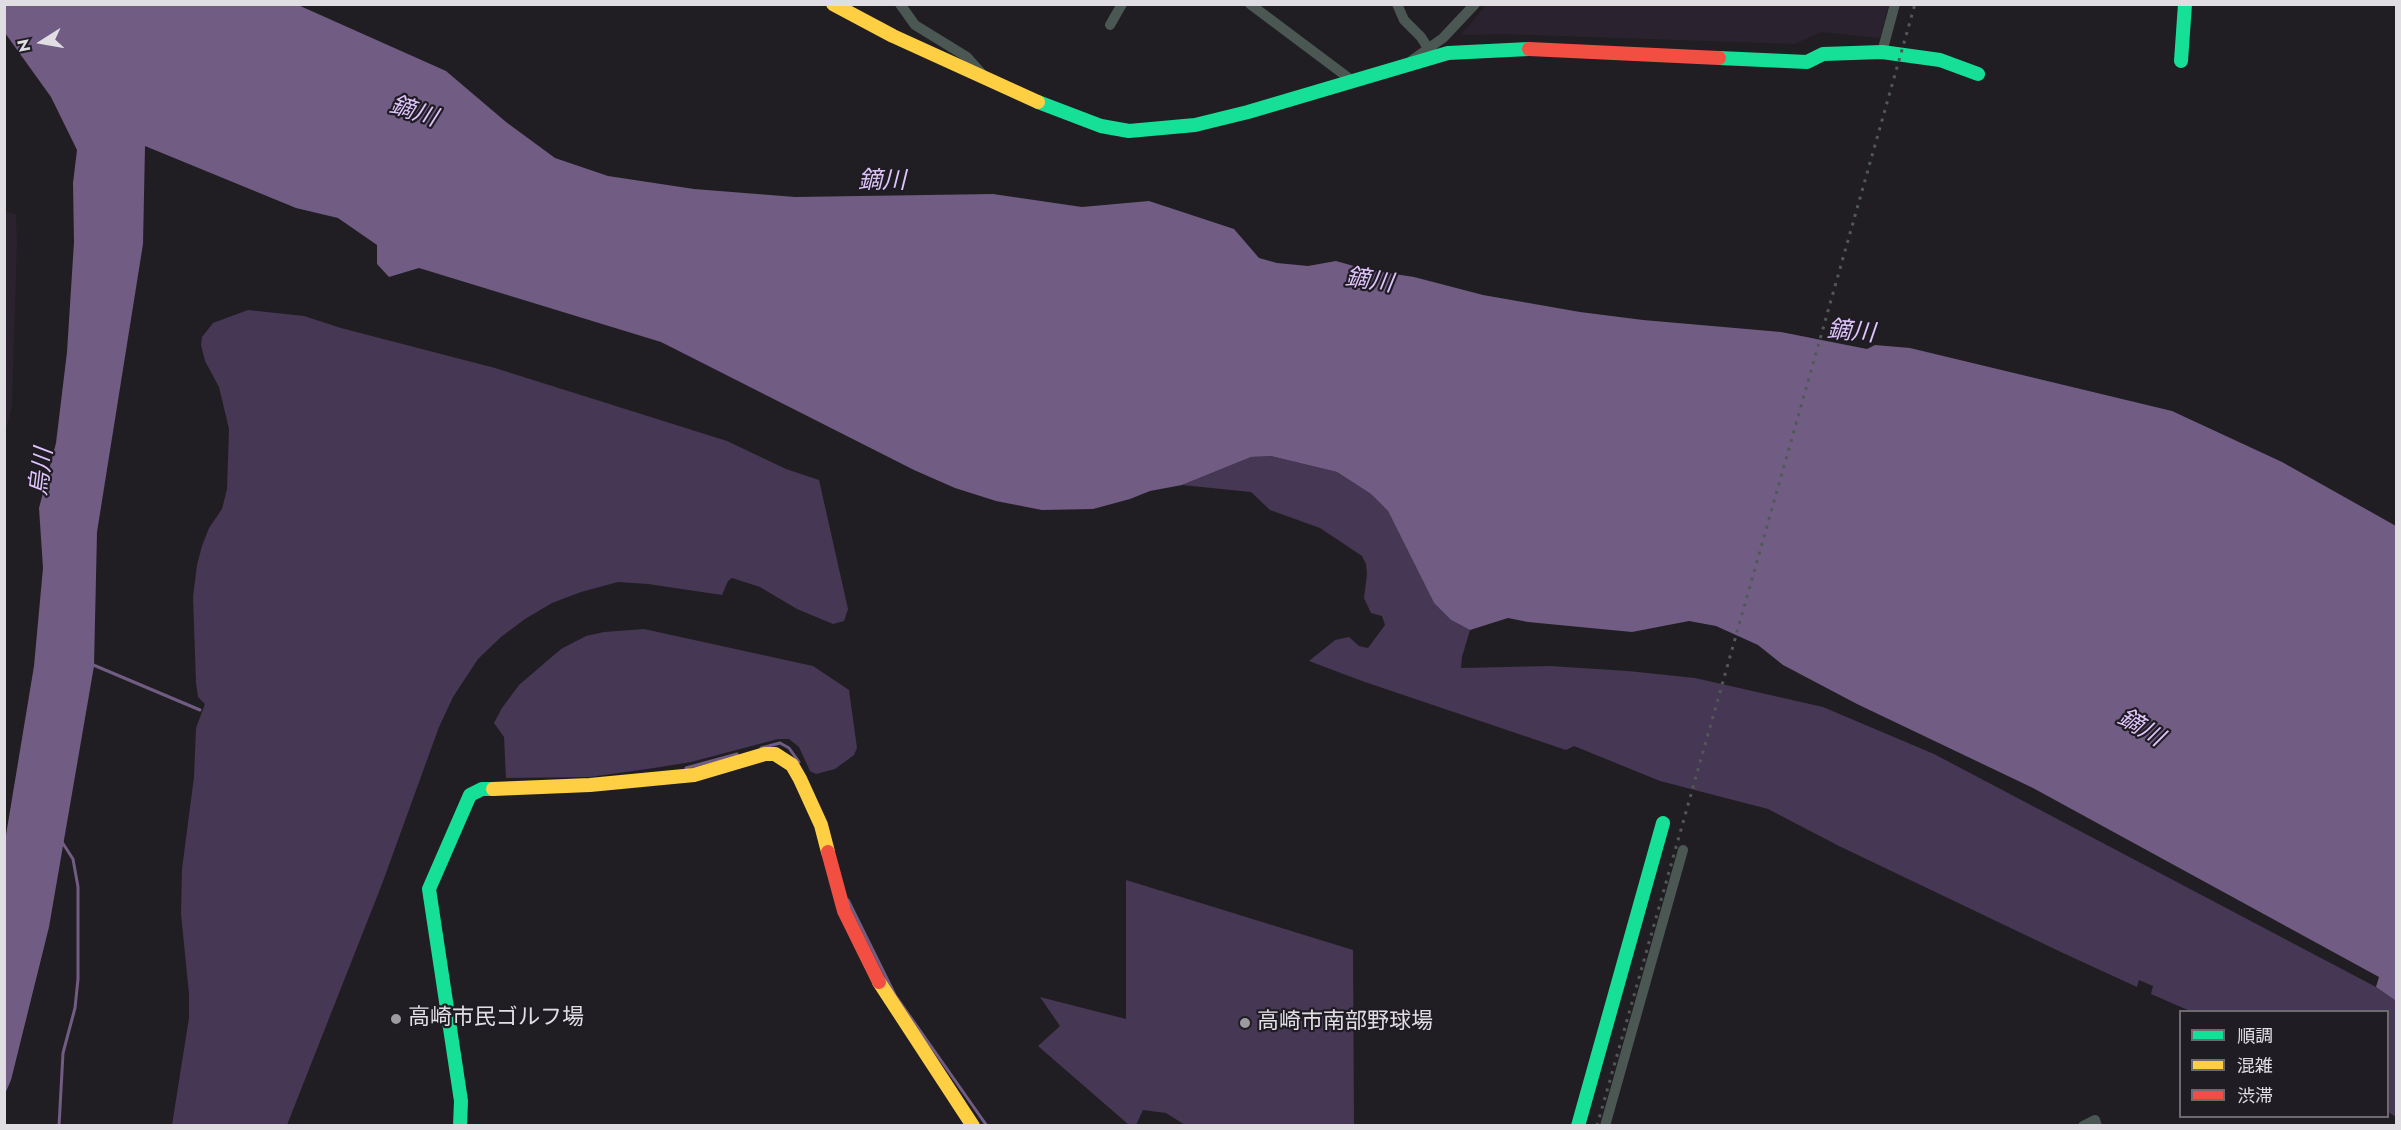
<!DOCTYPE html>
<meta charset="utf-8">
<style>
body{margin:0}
#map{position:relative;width:2401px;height:1130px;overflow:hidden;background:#201e22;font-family:Jost,"Noto Sans JP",sans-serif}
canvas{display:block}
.frame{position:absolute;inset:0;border:6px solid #e0dee3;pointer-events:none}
.legend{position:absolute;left:2179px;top:1010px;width:210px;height:108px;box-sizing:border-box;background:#201c24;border:2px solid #6d6a70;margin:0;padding:8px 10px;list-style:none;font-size:18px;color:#e0dee3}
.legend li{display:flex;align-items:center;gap:12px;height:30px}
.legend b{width:30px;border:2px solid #6d6a70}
.north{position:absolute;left:12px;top:12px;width:60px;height:60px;-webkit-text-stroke:4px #201c24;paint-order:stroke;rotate:259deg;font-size:16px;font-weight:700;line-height:24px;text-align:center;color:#e0dee3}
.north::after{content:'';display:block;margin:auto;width:21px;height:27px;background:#e0dee3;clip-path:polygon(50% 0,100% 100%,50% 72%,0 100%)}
</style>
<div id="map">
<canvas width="2401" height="1130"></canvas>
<div class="frame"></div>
<ul class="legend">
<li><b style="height:8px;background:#16e098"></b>順調</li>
<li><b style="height:8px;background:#ffcf43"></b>混雑</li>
<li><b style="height:8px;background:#f24e42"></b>渋滞</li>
</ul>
<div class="north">N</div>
</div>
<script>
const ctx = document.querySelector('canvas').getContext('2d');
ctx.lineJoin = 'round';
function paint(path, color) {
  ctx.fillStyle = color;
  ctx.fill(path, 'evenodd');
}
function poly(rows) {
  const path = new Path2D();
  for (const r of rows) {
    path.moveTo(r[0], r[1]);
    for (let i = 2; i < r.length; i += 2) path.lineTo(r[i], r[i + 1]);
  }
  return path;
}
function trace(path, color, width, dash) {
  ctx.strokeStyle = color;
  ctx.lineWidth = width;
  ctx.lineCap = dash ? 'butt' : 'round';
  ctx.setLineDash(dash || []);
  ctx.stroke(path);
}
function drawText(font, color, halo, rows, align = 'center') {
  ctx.font = font + ' Jost,"Noto Sans JP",sans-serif';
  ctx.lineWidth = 4.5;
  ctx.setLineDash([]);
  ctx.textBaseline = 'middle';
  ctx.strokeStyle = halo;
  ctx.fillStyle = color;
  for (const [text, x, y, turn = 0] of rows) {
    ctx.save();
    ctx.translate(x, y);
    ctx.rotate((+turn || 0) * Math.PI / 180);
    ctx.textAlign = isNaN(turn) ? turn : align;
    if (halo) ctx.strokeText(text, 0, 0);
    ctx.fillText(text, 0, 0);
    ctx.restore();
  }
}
const built = poly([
 [1486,5,1889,5,1880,38,1821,32,1795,44,1503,34,1461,35],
 [5,212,16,214,17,242,12,406,5,433]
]);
const green = poly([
 [248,310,304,316,341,328,495,368,727,441,786,469,819,480,848,609,844,621,833,624,797,609,760,587,732,578,728,581,722,595,648,584,618,582,581,592,552,603,525,619,501,637,478,659,453,697,439,727,382,884,287,1125,172,1125,189,1018,189,994,181,914,182,869,194,777,196,728,205,704,198,697,196,683,193,597,197,565,202,546,209,528,222,509,227,489,229,429,219,387,205,361,201,345,202,337,213,323],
 [1271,456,1337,472,1371,494,1388,511,1434,603,1451,620,1470,630,1462,657,1461,668,1550,666,1628,671,1695,678,1823,707,1934,754,2376,987,2396,1001,2396,1117,2388,1112,2388,1012,2190,1011,2151,994,2153,986,2139,980,2137,987,2063,953,1839,846,1768,809,1660,781,1574,746,1566,750,1362,681,1309,661,1335,640,1349,637,1359,646,1368,648,1385,625,1382,616,1371,613,1364,598,1367,574,1366,564,1362,556,1320,528,1270,510,1251,492,1182,485,1251,457],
 [644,629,813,666,849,690,857,748,854,755,835,769,816,774,810,771,799,747,789,739,778,739,691,762,654,768,590,777,506,778,504,737,494,723,502,708,519,685,561,649,586,636,604,632],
 [1126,880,1353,950,1354,1125,1185,1125,1166,1113,1143,1110,1136,1125,1129,1125,1038,1046,1060,1026,1040,997,1126,1019]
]);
const water = poly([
 [5,4,298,5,446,71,506,122,555,158,608,176,694,189,795,197,993,194,1082,207,1149,201,1234,229,1259,258,1277,263,1308,266,1336,261,1368,270,1414,277,1483,295,1580,312,1643,320,1781,332,1867,349,1875,345,1910,348,2172,411,2282,462,2396,526,2396,1001,2376,987,2379,977,2033,788,1857,704,1783,665,1758,645,1716,626,1689,621,1632,632,1528,622,1508,618,1470,630,1451,620,1434,603,1388,511,1371,494,1337,472,1271,456,1251,457,1182,485,1150,491,1130,499,1093,509,1042,510,996,501,955,488,914,470,661,342,419,268,389,277,377,264,377,245,338,218,296,208,145,146,143,244,97,532,94,666,49,927,11,1080,5,1094,5,841,34,666,43,568,39,508,56,443,67,352,74,242,73,183,77,150,51,97,5,33]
]);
const stream = poly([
 [91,664,200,710],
 [761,748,780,743,789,748,799,762],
 [686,768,737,754],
 [848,900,895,995,987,1126],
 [59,1126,63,1053,75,1008,78,979,78,887,73,859,62,842]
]);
const street = poly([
 [900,4,915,25,967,57,984,76],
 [1250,4,1354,82],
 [1397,4,1404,20,1421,37,1431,53],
 [1110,25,1122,4],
 [1882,52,1895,4],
 [1411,61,1443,38,1475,4],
 [1605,1126,1683,850],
 [2083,1126,2095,1120,2097,1126]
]);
const fast = poly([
 [1719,58,1807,62,1823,54,1882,52,1940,60,1978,74],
 [2181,61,2185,4],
 [1038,102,1101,126,1129,131,1195,125,1248,112,1448,53,1529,49],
 [460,1126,461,1101,429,889,470,795,482,789,493,789],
 [1578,1126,1663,823]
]);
const slow = poly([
 [833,4,893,36,1038,102],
 [493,789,590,785,694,775,765,754,775,754,792,765,800,779,821,825,828,852],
 [879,982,973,1126]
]);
const jam = poly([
 [1529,49,1719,58],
 [828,852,844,911,879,982]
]);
const rail = poly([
 [1597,1126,1915,4]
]);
const markers = [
 [396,1019,6,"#9d9b9f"],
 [1245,1023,6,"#9d9b9f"]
];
const poiNames = [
 ["高崎市民ゴルフ場",408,1019],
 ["高崎市南部野球場",1257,1023]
];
const waterNames = [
 ["鏑川",413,113,18],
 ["鏑川",882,182],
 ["鏑川",1369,282,8],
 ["鏑川",1851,333,5],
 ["烏川",43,472,-83],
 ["鏑川",2140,729,31]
];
paint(built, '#2a232f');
paint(green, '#463754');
paint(water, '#715c84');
trace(stream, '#715c84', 3);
trace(street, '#4b5752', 10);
trace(fast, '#16e098', 14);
trace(slow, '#ffcf43', 14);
trace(jam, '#f24e42', 14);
trace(rail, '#515957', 3, [3, 6]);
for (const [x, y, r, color] of markers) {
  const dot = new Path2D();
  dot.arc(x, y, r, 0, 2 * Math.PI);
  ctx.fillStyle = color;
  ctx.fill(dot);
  trace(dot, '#201c24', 2);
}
drawText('22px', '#e0dee3', '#201c24', poiNames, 'left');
drawText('italic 24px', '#dfc3fb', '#201c24', waterNames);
</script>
